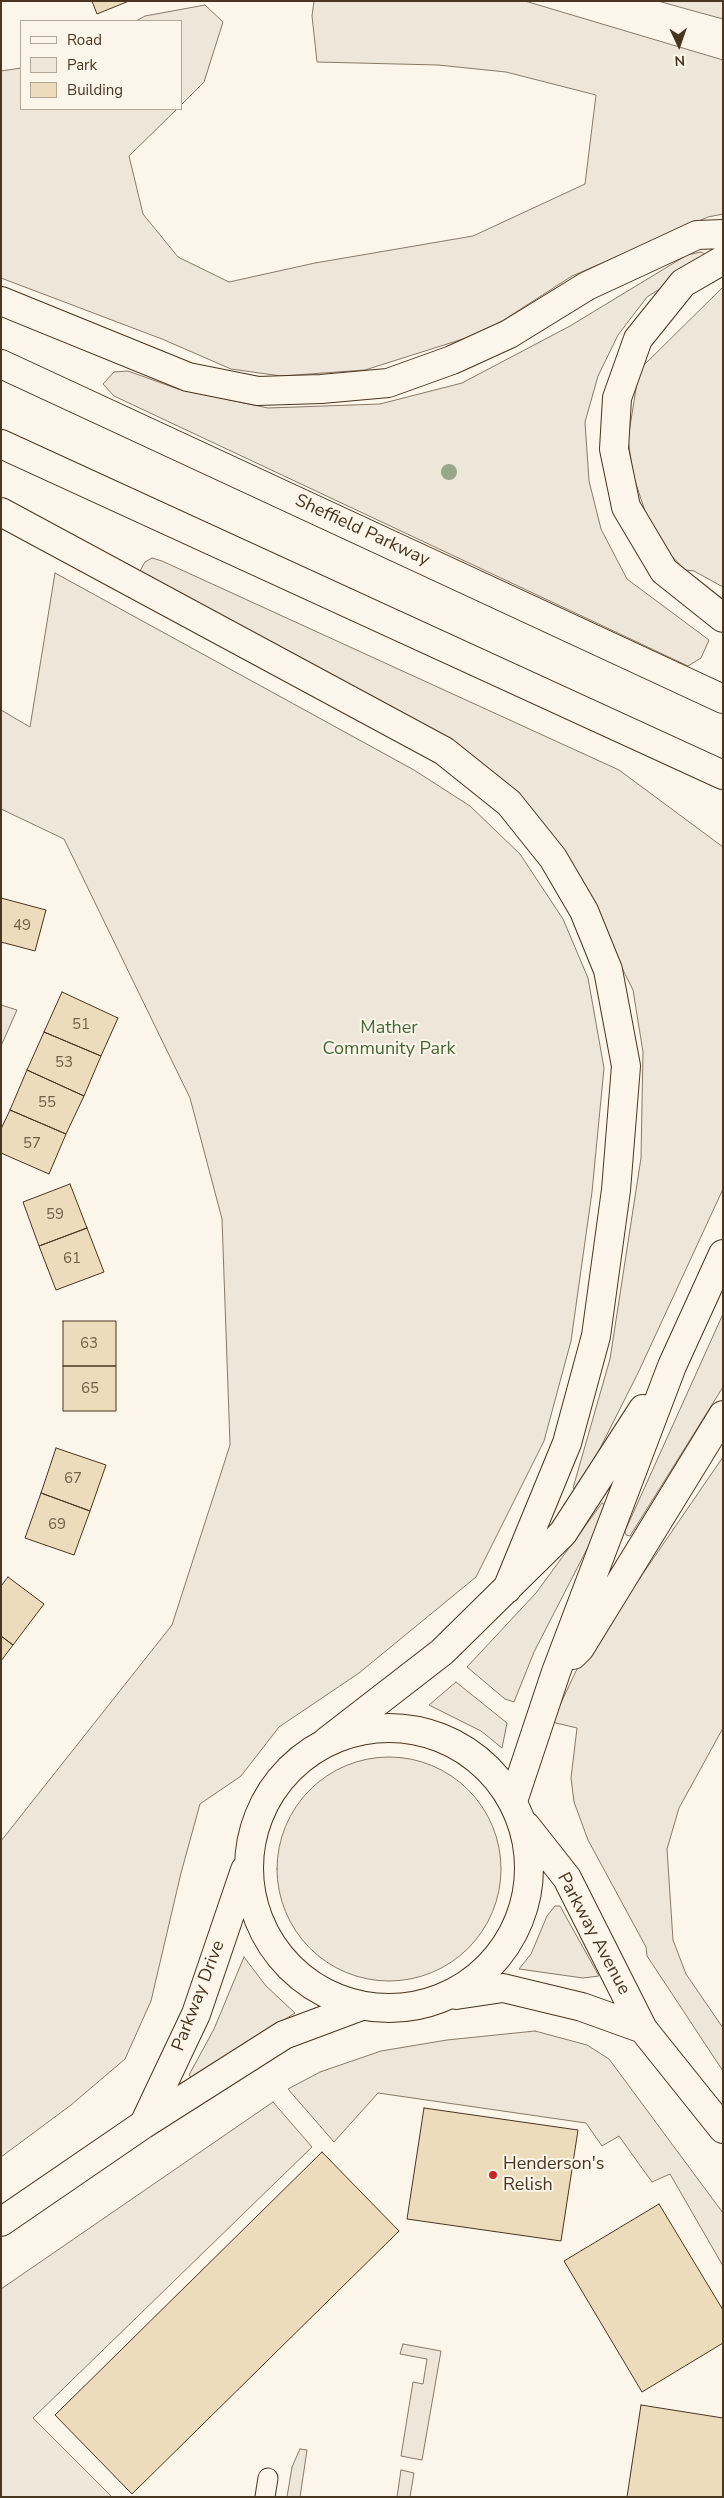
<!DOCTYPE html>
<html>
<head>
<meta charset="utf-8">
<style>
  body { margin:0 }
  #map { position:relative; width:724px; height:2498px; overflow:hidden; background:#fbf6e9; font-family:"Nunito Sans",sans-serif }
  canvas { display:block }
  .frame { position:absolute; inset:0; border:2px solid #4a3520; pointer-events:none }
  .legend { position:absolute; left:20px; top:20px; width:162px; height:90px; box-sizing:border-box; background:#fbf6e9; border:1px solid #b4a999; margin:0; padding:6px 9px; list-style:none; font-size:15px; color:#4a3520 }
  .legend li { display:flex; align-items:center; gap:10px; height:25px }
  .legend b { width:25px; border:1px solid #b4a999 }
  .north { position:absolute; left:654px; top:20px; width:50px; height:50px; -webkit-text-stroke:4px #fbf6e9; paint-order:stroke; rotate:177deg; font-size:14px; font-weight:700; line-height:20px; text-align:center; color:#4a3520 }
  .north::after { content:''; display:block; margin:auto; width:18px; height:22px; background:#4a3520; clip-path:polygon(50% 0,100% 100%,50% 72%,0 100%) }
</style>
</head>
<body>
<div id="map">
<canvas width="724" height="2498"></canvas>
<div class="frame"></div>
<ul class="legend">
<li><b style="height:6px;background:#fbf6e9"></b>Road</li>
<li><b style="height:14px;background:#ede6d9"></b>Park</li>
<li><b style="height:14px;background:#ecdcbc"></b>Building</li>
</ul>
<div class="north">N</div>
</div>
<script>
const c = document.querySelector('canvas').getContext('2d');
c.lineJoin = 'round';
function paint(path, color) { c.fillStyle = color; c.fill(path, 'evenodd'); }
const toPath = rows => new Path2D(rows.map(r => 'M' + r).join(''));
function stroke(path, color, width, dash) { c.strokeStyle = color; c.lineWidth = width; c.lineCap = dash ? 'butt' : 'round'; c.setLineDash(dash || []); c.stroke(path); }
function write(font, color, halo, rows, align = 'center') {
  c.font = font + ' "Nunito Sans",sans-serif'; c.lineWidth = 4; c.setLineDash([]); c.textBaseline = 'middle'; c.strokeStyle = halo; c.fillStyle = color; for (const [text, x, y, turn = 0] of rows) {
    c.save(); c.translate(x, y); c.rotate((+turn || 0) * Math.PI / 180); c.textAlign = isNaN(turn) ? turn : align; if (halo) c.strokeText(text, 0, 0); c.fillText(text, 0, 0); c.restore();
  }
}
const green = toPath([
  [314,1,525,1,723,60,723,214,708,217,572,276,485,332,365,370,281,376,231,369,162,339,1,278,1,71,21,68,21,109,177,109,129,156,143,214,178,257,229,282,315,263,473,236,585,184,596,95,506,72,438,65,317,62,312,16,314,1],
  [658,1,723,1,723,19,690,10,658,1],
  [205,5,223,22,204,82,181,105,181,21,136,21,145,16,205,5],
  [701,252,710,257,647,297,618,335,598,376,585,422,589,481,601,529,627,579,709,640,701,658,688,666,114,396,103,384,114,372,128,371,178,389,268,408,380,404,462,383,570,326,687,255,701,252],
  [723,287,723,587,694,571,685,570,666,550,648,520,633,475,628,439,639,370,723,287],
  [152,558,162,561,619,770,723,847,723,1189,638,1373,580,1488,577,1491,573,1488,610,1359,641,1158,643,1052,633,990,608,940,531,815,140,577,140,571,145,562,152,558],
  [55,573,414,770,470,806,520,854,563,919,588,978,604,1068,592,1192,571,1341,544,1441,476,1577,359,1673,279,1727,241,1776,200,1804,181,1873,151,2001,125,2059,71,2105,1,2157,1,1841,172,1625,230,1445,222,1219,190,1098,64,839,1,809,1,710,30,727,55,573],
  [1,1005,17,1010,1,1046,1,1005],
  [723,1314,723,1387,630,1536,626,1535,625,1531,723,1314],
  [723,1457,723,1728,679,1808,667,1849,673,1940,686,1974,723,2028,723,2071,647,1956,646,1947,588,1840,574,1802,571,1778,577,1728,552,1722,576,1671,723,1457],
  [602,1503,606,1506,606,1512,534,1652,514,1702,505,1699,467,1667,536,1593,602,1503],
  [456,1682,507,1723,502,1748,481,1731,429,1705,456,1682],
  '277 1869a112 112 0 1 1 224 0a112 112 0 1 1-224 0Z',
  [555,1906,560,1906,599,1976,583,1978,519,1969,531,1954,547,1916,555,1906],
  [244,1957,266,1986,295,2013,230,2054,195,2081,189,2075,214,2029,244,1957],
  [535,2031,587,2045,609,2059,723,2213,723,2266,670,2174,652,2182,619,2136,602,2146,586,2123,378,2093,334,2142,288,2089,320,2072,381,2051,447,2040,535,2031],
  [273,2102,312,2147,33,2418,112,2497,1,2497,1,2289,273,2102],
  [403,2344,441,2351,422,2460,401,2456,413,2382,423,2384,427,2359,400,2354,403,2344],
  [300,2449,307,2450,300,2497,287,2497,292,2467,300,2449],
  [401,2470,414,2473,410,2497,397,2497,401,2470]
]);
paint(green, '#ede6d9');
stroke(green, '#887966', 1);
const building = toPath([
  [92,1,129,1,97,14,92,1],
  [1,898,46,910,35,951,1,942,1,898],
  [62,992,118,1018,101,1056,44,1032,62,992],
  [44,1032,101,1056,84,1096,27,1070,44,1032],
  [27,1070,84,1096,66,1134,10,1110,27,1070],
  [10,1110,66,1134,49,1174,1,1153,1,1129,10,1110],
  [70,1184,87,1228,39,1246,23,1202,70,1184],
  [87,1228,104,1272,56,1290,39,1246,87,1228],
  [63,1321,116,1321,116,1366,63,1366,63,1321],
  [63,1366,116,1366,116,1411,63,1411,63,1366],
  [56,1448,106,1465,90,1511,41,1493,56,1448],
  [41,1493,90,1511,74,1555,25,1538,41,1493],
  [8,1577,44,1604,13,1645,1,1636,1,1586,8,1577],
  [1,1636,13,1645,1,1661,1,1636],
  [424,2108,578,2130,561,2241,407,2219,424,2108],
  [322,2152,399,2231,132,2494,55,2415,322,2152],
  [659,2204,723,2310,723,2343,642,2392,564,2261,659,2204],
  [641,2405,723,2418,723,2497,627,2497,641,2405]
]);
paint(building, '#ecdcbc');
stroke(building, '#4a3520', 1);
const service = toPath([
  [265,2497,268,2478]
]);
const minor = toPath([
  '249 1868a140 140 0 1 1 280 0a140 140 0 1 1-280 0Z',
  [526,1826,567,1878,643,2029,723,2129],
  [456,1995,503,1988,582,2007,643,2029],
  [144,2124,196,2014,245,1870],
  [1,2222,144,2124,284,2035,359,2007]
]);
const trunk = toPath([
  [723,260,683,283,638,339,617,398,614,449,626,507,664,571,723,618],
  [1,301,188,377,258,391,321,389,388,383,452,360,509,334,587,286,697,235,723,234],
  [1,364,723,699],
  [1,444,723,775],
  [1,512,444,751,509,803,553,858,584,911,608,970,626,1066,616,1190,596,1336,567,1443,507,1589],
  [573,1655,580,1648,723,1415],
  [327,1741,442,1652,563,1533,643,1409],
  [513,1801,556,1672,672,1366,723,1254]
]);
stroke(service, '#4a3520', 21);
stroke(minor, '#4a3520', 30);
stroke(trunk, '#4a3520', 30);
stroke(service, '#fbf6e9', 19);
stroke(minor, '#fbf6e9', 28);
stroke(trunk, '#fbf6e9', 28);
c.fillStyle = '#96a887';
for (const [x, y] of [
  [449,472]
]) { c.beginPath(); c.arc(x, y, 8, 0, 2 * Math.PI); c.fill(); }
for (const [x, y, r, color] of [
  [493,2175,5,"#c62828"]
]) { const dot = new Path2D(); dot.arc(x, y, r, 0, 2 * Math.PI); c.fillStyle = color; c.fill(dot); stroke(dot, '#fbf6e9', 2); }
write('15px', '#725f47', null, [
  ["49",22,926],
  ["51",81,1025],
  ["53",64,1063],
  ["55",47,1103],
  ["57",32,1144],
  ["59",55,1215],
  ["61",72,1259],
  ["63",89,1344],
  ["65",90,1389],
  ["67",73,1479],
  ["69",57,1525]
]);
write('18px', '#4a3520', '#fbf6e9', [
  ["Sheffield Parkway",362,531,25],
  ["Parkway Avenue",593,1934,62],
  ["Parkway Drive",199,1996,-69]
]);
write('18px', '#436837', '#fbf6e9', [
  ["Mather",389,1029],
  ["Community Park",389,1050]
]);
write('18px', '#4a3520', '#fbf6e9', [
  ["Henderson's",503,2165],
  ["Relish",503,2186]
], 'left');
</script>
</body>
</html>
